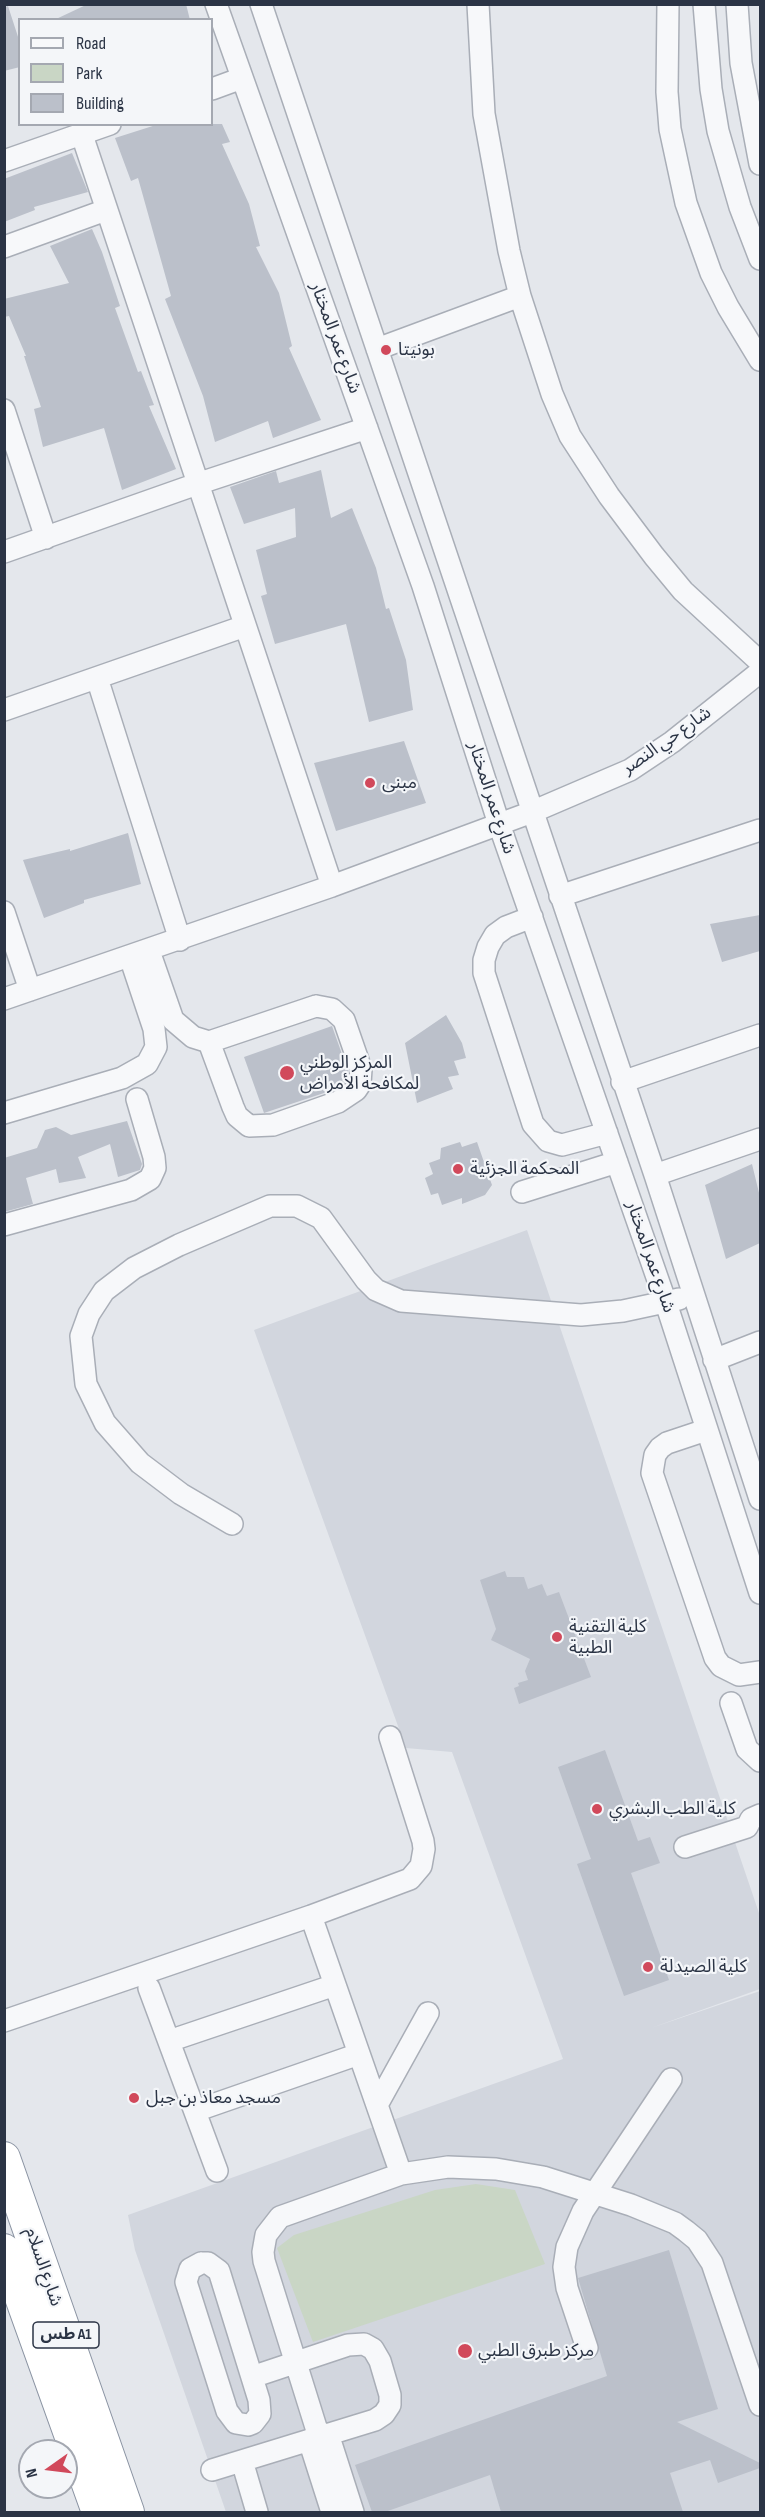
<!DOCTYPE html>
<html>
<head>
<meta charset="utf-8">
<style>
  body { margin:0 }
  #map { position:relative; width:765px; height:2517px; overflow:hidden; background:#e4e7ec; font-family:"Sofia Sans Condensed",sans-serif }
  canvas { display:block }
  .frame { position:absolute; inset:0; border:6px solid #2b3445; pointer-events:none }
  .legend { position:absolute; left:18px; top:18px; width:195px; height:108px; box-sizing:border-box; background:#f4f6f9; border:2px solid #a4a8b1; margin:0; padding:8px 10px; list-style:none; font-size:18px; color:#2b3445 }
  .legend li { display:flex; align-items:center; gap:12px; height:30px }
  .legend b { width:30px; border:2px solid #a4a8b1 }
  .north { position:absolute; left:18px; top:2439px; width:60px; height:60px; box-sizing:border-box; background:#f4f6f9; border:2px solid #a4a8b1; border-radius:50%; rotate:256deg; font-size:16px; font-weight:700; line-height:24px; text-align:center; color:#2b3445 }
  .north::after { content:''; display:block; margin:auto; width:21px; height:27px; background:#d1495b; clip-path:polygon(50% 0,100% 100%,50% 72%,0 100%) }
</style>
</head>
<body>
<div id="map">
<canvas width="765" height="2517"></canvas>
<div class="frame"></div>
<ul class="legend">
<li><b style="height:8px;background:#f7f8fa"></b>Road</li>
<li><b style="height:16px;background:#c9d6c5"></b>Park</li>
<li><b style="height:16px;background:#bbc0ca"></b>Building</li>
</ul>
<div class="north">N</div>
</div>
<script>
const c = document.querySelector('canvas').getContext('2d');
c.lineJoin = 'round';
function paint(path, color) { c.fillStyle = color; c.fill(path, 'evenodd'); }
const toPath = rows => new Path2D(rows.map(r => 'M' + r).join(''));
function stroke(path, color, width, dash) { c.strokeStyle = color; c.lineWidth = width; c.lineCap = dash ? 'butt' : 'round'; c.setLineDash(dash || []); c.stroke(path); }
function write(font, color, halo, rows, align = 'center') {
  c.font = font + ' "Sofia Sans Condensed","Noto Sans Arabic",sans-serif'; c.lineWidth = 4.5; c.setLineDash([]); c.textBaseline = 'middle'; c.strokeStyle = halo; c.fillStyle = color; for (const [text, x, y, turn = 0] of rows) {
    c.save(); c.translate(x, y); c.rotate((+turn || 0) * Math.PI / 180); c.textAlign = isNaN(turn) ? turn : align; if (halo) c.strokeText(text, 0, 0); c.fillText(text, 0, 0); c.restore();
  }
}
paint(toPath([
  [527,1230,760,1916,760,1989,651,2028,760,1991,760,2512,226,2512,135,2250,128,2215,563,2059,452,1752,406,1748,254,1330]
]), '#d2d6de');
paint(toPath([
  [476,2184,515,2190,545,2264,313,2342,277,2248,294,2235,435,2190]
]), '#c9d6c5');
paint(toPath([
  [88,4,186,4,190,20,54,20],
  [8,6,20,43,20,67,4,71,4,7],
  [159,124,222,124,230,142,222,144,249,204,260,246,256,247,279,293,292,346,289,348,321,420,273,438,268,421,215,442,203,396,165,299,171,296,138,178,131,181,115,138],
  [72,153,88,192,34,207,35,210,4,222,4,179],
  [92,229,102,252,120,306,115,308,138,372,141,371,154,405,149,406,176,469,122,490,104,428,43,447,34,409,41,407,24,356,26,356,9,316,4,317,4,299,69,283,50,246],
  [321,470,331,518,352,508,376,568,386,609,389,608,406,660,413,710,369,722,346,624,275,644,261,596,267,594,256,550,296,537,295,508,244,524,230,487,276,471,279,483],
  [404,741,426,803,336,831,314,763],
  [128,833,141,884,84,900,84,903,44,918,23,860,70,849,70,851],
  [760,915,760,951,722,962,710,924],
  [446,1015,462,1043,466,1058,454,1061,459,1075,448,1077,453,1089,417,1103,405,1043],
  [332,1026,348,1071,347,1081,333,1090,264,1113,244,1057],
  [127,1121,142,1164,140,1170,118,1177,110,1144,78,1157,86,1178,59,1183,56,1169,26,1178,33,1204,4,1212,4,1158,37,1148,45,1130,56,1127,71,1135],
  [460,1142,462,1147,477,1142,492,1185,485,1195,462,1204,462,1198,442,1205,438,1193,431,1195,425,1178,433,1174,429,1163,440,1159,441,1148],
  [752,1164,760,1197,760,1243,726,1259,705,1185],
  [505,1571,507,1577,524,1577,528,1589,542,1584,547,1596,559,1592,591,1677,519,1704,514,1688,519,1686,518,1683,528,1680,525,1671,530,1659,491,1640,496,1629,480,1580],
  [605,1750,638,1841,650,1837,660,1863,631,1873,669,1980,624,1996,577,1864,591,1859,558,1767],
  [669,2250,718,2409,677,2422,760,2463,760,2468,718,2483,710,2460,670,2473,683,2512,501,2512,490,2475,385,2512,372,2512,355,2465,607,2376,578,2278]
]), '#bbc0ca');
const minor = toPath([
  [216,4,423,586,499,824,666,1303,760,1593],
  [261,4,655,1175,760,1499],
  [478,4,484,114,509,251,520,296,552,394,570,436,609,496,654,556,683,591,760,662],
  [668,4,667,92,670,129,686,203,711,273,728,307,760,360],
  [704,4,711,89,718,131,740,207,760,259],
  [737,4,741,63,760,164],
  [212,89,242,78],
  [82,135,332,886],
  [4,161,110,124],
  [4,247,106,210],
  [377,349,520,296],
  [4,410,46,538],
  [4,552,197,484,367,428],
  [97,678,180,940],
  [4,710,245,626],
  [560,896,760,830],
  [4,912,30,990],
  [532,917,506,927,495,935,488,947,484,960,484,973,533,1124,548,1141,562,1145,607,1133],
  [149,951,173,1020,193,1037,209,1042],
  [4,999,332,886,532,812,630,770,672,742,760,672],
  [316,1006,332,1009,344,1020,361,1069,360,1084,356,1090,338,1102,273,1125,249,1126,237,1116,233,1107,209,1042,316,1006],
  [622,1082,760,1035],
  [4,1113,122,1078,147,1064,156,1047,154,1029,130,957],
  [655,1175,760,1139],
  [522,1192,617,1162],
  [4,1225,131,1190,150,1179,155,1168,154,1157,137,1099],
  [714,1360,760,1342],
  [706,1430,667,1443,660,1448,655,1455,652,1473,715,1658,721,1666,739,1675,760,1672],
  [232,1524,181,1494,140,1463,105,1423,86,1384,81,1336,89,1314,104,1291,134,1268,179,1245,270,1206,297,1206,321,1218,366,1280,376,1290,401,1301,581,1315,623,1311,679,1299],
  [731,1703,747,1749,760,1761],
  [685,1847,747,1827,751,1819,760,1815],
  [311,1916,401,2174],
  [149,1988,217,2171],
  [4,2021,311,1916,410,1879,421,1866,424,1849,423,1841,390,1737],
  [169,2041,335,1985],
  [377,2105,428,2013],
  [195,2111,359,2054],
  [201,2263,208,2263,219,2271,259,2400,260,2414,253,2423,248,2425,236,2423,227,2411,186,2282,190,2269,201,2263],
  [587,2348,567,2288,564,2267,567,2247,583,2211,671,2079],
  [328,2434,353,2512],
  [319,2437,264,2261,263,2252,266,2235,280,2217,401,2174,448,2167,496,2169,543,2177,631,2205,675,2223,686,2231,697,2240,712,2263,760,2405],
  [309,2440,332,2512],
  [242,2461,257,2512],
  [212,2470,375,2420,384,2414,390,2405,390,2395,380,2361,373,2349,364,2344,348,2345,252,2377]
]);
const highway = toPath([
  [4,2158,128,2512],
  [4,2250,98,2512]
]);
stroke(minor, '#a9aeb7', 24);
stroke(highway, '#8b94a3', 34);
stroke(minor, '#f7f8fa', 21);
stroke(highway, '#fff', 32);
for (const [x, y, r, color] of [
  [386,350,6,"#d1495b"],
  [370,783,6,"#d1495b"],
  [287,1073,8,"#d1495b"],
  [458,1169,6,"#d1495b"],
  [557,1637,6,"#d1495b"],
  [597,1809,6,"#d1495b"],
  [648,1967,6,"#d1495b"],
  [134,2098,6,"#d1495b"],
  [465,2351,8,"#d1495b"]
]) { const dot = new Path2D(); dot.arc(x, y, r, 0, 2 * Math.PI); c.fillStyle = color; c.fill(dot); stroke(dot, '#f4f6f9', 2); }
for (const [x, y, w] of [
  [66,2335,66]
]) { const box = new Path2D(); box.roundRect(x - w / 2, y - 13, w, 26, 4.5); c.fillStyle = '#f4f6f9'; c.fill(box); stroke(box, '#2b3445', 1.5); }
write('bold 16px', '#2b3445', null, [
  ["طس A1",66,2335]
]);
write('18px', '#2b3445', '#f4f6f9', [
  ["شارع عمر المختار",335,338,70],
  ["شارع حي النصر",667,741,-35],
  ["شارع عمر المختار",491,798,72],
  ["شارع عمر المختار",650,1257,71],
  ["شارع السلام",43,2267,71]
]);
write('18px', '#2b3445', '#f4f6f9', [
  ["بونيتا",398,350],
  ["مبنى",382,783],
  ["المركز الوطني",300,1063],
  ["لمكافحة الأمراض",300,1084],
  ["المحكمة الجزئية",470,1169],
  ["كلية التقنية",569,1627],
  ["الطبية",569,1648],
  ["كلية الطب البشري",609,1809],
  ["كلية الصيدلة",660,1967],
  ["مسجد معاذ بن جبل",146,2098],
  ["مركز طبرق الطبي",478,2351]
], 'left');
</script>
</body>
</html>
